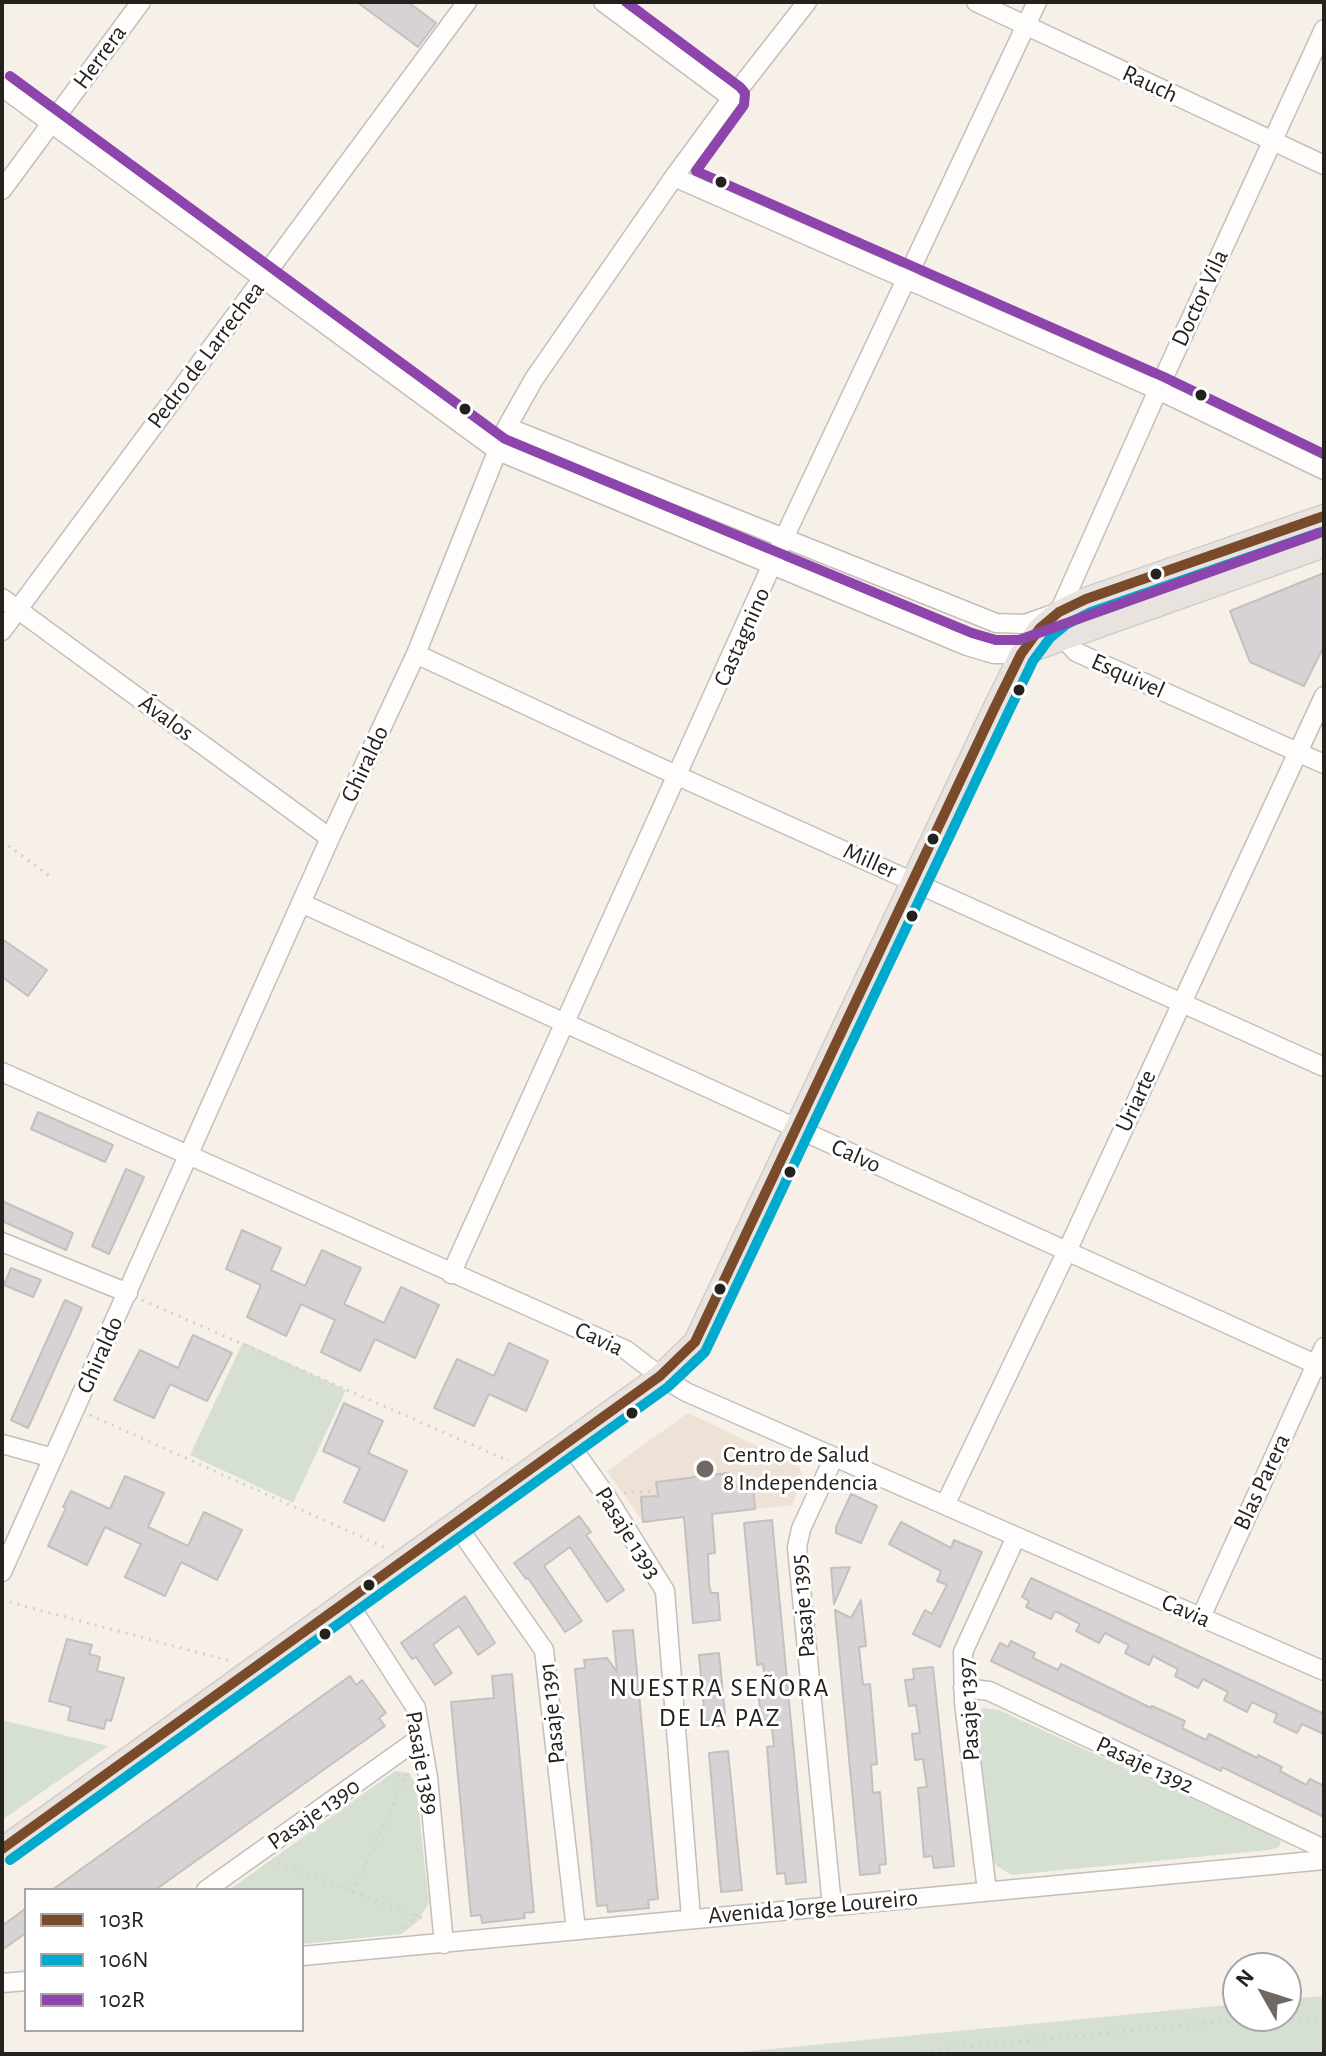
<!DOCTYPE html>
<html>
<head>
<meta charset="utf-8">
<style>
  body { margin:0 }
  #map { position:relative; width:1326px; height:2056px; overflow:hidden; background:#f6f0e9; font-family:"Alegreya Sans",sans-serif }
  canvas { display:block }
  .frame { position:absolute; inset:0; border:4px solid #25211d; pointer-events:none }
  .legend { position:absolute; left:24px; top:1888px; width:280px; height:144px; box-sizing:border-box; background:#fff; border:2px solid #a8a6a5; margin:0; padding:10px 14px; list-style:none; font-size:24px; color:#25211d }
  .legend li { display:flex; align-items:center; gap:16px; height:40px }
  .legend b { width:40px; border:2px solid #a8a6a5 }
  .north { position:absolute; left:1222px; top:1952px; width:80px; height:80px; box-sizing:border-box; background:#fff; border:2px solid #a8a6a5; border-radius:50%; rotate:309deg; font-size:22px; font-weight:700; line-height:32px; text-align:center; color:#25211d }
  .north::after { content:''; display:block; margin:auto; width:28px; height:36px; background:#6e6964; clip-path:polygon(50% 0,100% 100%,50% 72%,0 100%) }
</style>
</head>
<body>
<div id="map">
<canvas width="1326" height="2056"></canvas>
<div class="frame"></div>
<ul class="legend">
<li><b style="height:10px;background:#7a4b2a"></b>103R</li>
<li><b style="height:10px;background:#00a9ce"></b>106N</li>
<li><b style="height:10px;background:#8e44ad"></b>102R</li>
</ul>
<div class="north">N</div>
</div>
<script>
const c = document.querySelector('canvas').getContext('2d');
c.lineJoin = 'round';
function paint(path, color) { c.fillStyle = color; c.fill(path, 'evenodd'); }
const toPath = rows => new Path2D(rows.map(r => 'M' + r).join(''));
function stroke(path, color, width, dash) { c.strokeStyle = color; c.lineWidth = width; c.lineCap = dash ? 'butt' : 'round'; c.setLineDash(dash || []); c.stroke(path); }
function write(font, color, halo, rows, align = 'center') {
  c.font = font + ' "Alegreya Sans",sans-serif'; c.lineWidth = 6; c.setLineDash([]); c.textBaseline = 'middle'; c.strokeStyle = halo; c.fillStyle = color; for (const [text, x, y, turn = 0] of rows) {
    c.save(); c.translate(x, y); c.rotate((+turn || 0) * Math.PI / 180); c.textAlign = isNaN(turn) ? turn : align; if (halo) c.strokeText(text, 0, 0); c.fillText(text, 0, 0); c.restore();
  }
}
paint(toPath([
  [688,1413,799,1466,803,1477,792,1505,643,1522,607,1471]
]), '#ede2d5');
paint(toPath([
  [243,1342,346,1390,293,1503,190,1455],
  [983,1708,999,1710,1273,1836,1281,1841,1279,1847,1269,1850,1012,1875,998,1867,987,1855,974,1721],
  [2,1720,108,1746,2,1820],
  [395,1771,409,1773,416,1785,429,1903,418,1921,402,1934,302,1944,302,1890,229,1890],
  [1324,1996,1324,2054,719,2054,1238,2004,1238,2016,1286,2016,1286,1999]
]), '#d6e0d2');
const building = toPath([
  [357,2,408,2,436,23,418,47,357,2],
  [1324,573,1324,646,1304,686,1250,662,1230,611,1324,573],
  [2,939,47,970,28,996,2,977,2,939],
  [38,1112,113,1145,105,1162,31,1129,38,1112],
  [126,1169,144,1177,109,1254,92,1246,126,1169],
  [2,1201,73,1233,66,1250,2,1221,2,1201],
  [242,1230,281,1248,271,1270,305,1286,322,1250,361,1268,344,1304,384,1323,401,1287,439,1305,415,1358,375,1339,360,1371,321,1352,335,1320,301,1304,286,1336,247,1317,261,1285,226,1269,242,1230],
  [11,1268,41,1280,33,1297,4,1285,11,1268],
  [65,1300,82,1308,28,1428,11,1420,65,1300],
  [193,1335,232,1353,207,1401,170,1384,154,1418,114,1400,140,1350,178,1368,193,1335],
  [509,1343,548,1361,526,1411,489,1394,474,1426,434,1408,457,1359,494,1376,509,1343],
  [344,1403,383,1421,368,1453,407,1471,384,1521,344,1502,360,1468,323,1451,344,1403],
  [728,1473,729,1487,753,1485,755,1509,712,1514,715,1553,708,1554,709,1585,711,1593,718,1593,720,1620,693,1623,684,1517,643,1522,641,1497,658,1496,656,1482,728,1473],
  [125,1476,164,1493,148,1527,188,1546,204,1512,242,1530,217,1580,181,1562,165,1596,125,1577,141,1544,105,1527,87,1565,48,1546,66,1508,63,1507,71,1491,110,1509,125,1476],
  [851,1494,877,1506,861,1543,836,1533,836,1527,851,1494],
  [579,1516,591,1532,586,1535,624,1590,607,1602,570,1547,544,1566,582,1621,565,1632,528,1578,526,1579,514,1563,579,1516],
  [772,1520,806,1882,786,1884,785,1873,777,1874,767,1747,774,1746,771,1719,762,1720,758,1694,767,1693,763,1664,757,1665,744,1523,772,1520],
  [901,1522,951,1548,954,1540,982,1552,940,1647,913,1634,925,1610,932,1614,947,1585,937,1581,941,1571,889,1544,901,1522],
  [850,1567,834,1604,831,1568,850,1567],
  [1031,1578,1324,1714,1324,1734,1302,1724,1297,1733,1274,1722,1277,1714,1252,1702,1247,1712,1224,1700,1228,1692,1203,1679,1198,1688,1175,1676,1178,1669,1153,1656,1149,1665,1125,1653,1129,1645,1105,1633,1099,1643,1076,1631,1080,1624,1055,1611,1051,1619,1026,1607,1029,1601,1022,1597,1031,1578],
  [465,1596,495,1643,478,1655,459,1626,447,1634,433,1645,452,1673,435,1685,416,1657,412,1659,401,1643,465,1596],
  [861,1600,866,1646,859,1647,862,1676,863,1685,870,1684,877,1764,871,1765,873,1793,880,1792,886,1864,879,1865,880,1873,860,1875,835,1610,851,1618,861,1600],
  [633,1630,658,1899,648,1900,649,1908,608,1912,607,1905,597,1906,575,1669,585,1668,584,1660,607,1658,617,1672,613,1631,633,1630],
  [67,1639,92,1645,89,1654,100,1657,97,1671,124,1678,111,1721,106,1720,104,1729,68,1720,71,1707,49,1701,67,1639],
  [1011,1641,1035,1653,1033,1658,1058,1670,1061,1664,1151,1708,1152,1706,1185,1721,1182,1728,1206,1740,1209,1734,1257,1758,1258,1755,1282,1767,1280,1771,1306,1785,1310,1779,1324,1786,1324,1817,1222,1767,1221,1771,991,1661,1000,1643,1008,1647,1011,1641],
  [719,1653,726,1725,706,1728,699,1655,719,1653],
  [933,1667,954,1866,934,1868,932,1856,924,1857,918,1788,927,1787,923,1759,915,1760,912,1734,920,1733,916,1705,909,1706,905,1680,914,1679,913,1669,933,1667],
  [512,1674,534,1912,524,1913,525,1918,482,1923,481,1915,471,1916,451,1702,494,1698,492,1676,512,1674],
  [350,1676,356,1685,362,1680,386,1713,379,1718,385,1726,155,1890,52,1890,350,1676],
  [728,1751,742,1890,721,1892,709,1753,728,1751],
  [26,1908,26,1933,2,1950,2,1926,26,1908]
]);
paint(building, '#d7d3d5');
stroke(building, '#c3c0bf', 2);
const minor = toPath([
  [603,2,732,98],
  [976,2,1324,165],
  [2,87,498,451,967,646,994,654,1021,654],
  [674,177,1158,390,1324,470],
  [2,190,141,2],
  [507,427,996,623,1025,624,1053,614],
  [2,598,330,838],
  [1059,612,1158,390,1324,29],
  [1059,612,1064,639,1076,652,1324,764],
  [2,631,467,2],
  [416,654,678,776,1324,1067],
  [301,903,1324,1368],
  [2,1072,626,1350,660,1376,686,1392,1324,1671],
  [2,1242,128,1293],
  [451,1274,784,538,1037,2],
  [568,1442,605,1494,665,1591,691,1918],
  [2,1444,53,1458],
  [945,1505,1067,1251,1324,696],
  [455,1523,544,1650,576,1930],
  [2,1572,330,838,416,654,507,427,534,379,674,177,732,98,807,2],
  [347,1601,416,1708,428,1777,444,1944],
  [1201,1617,1324,1347],
  [963,1688,989,1691,1324,1849],
  [206,1890,421,1737],
  [987,1891,964,1703,963,1652,1016,1537],
  [832,1906,797,1547,801,1529,834,1457],
  [302,1956,1324,1860],
  [2,1983,26,1981]
]);
const major = toPath([
  [1021,654,1324,546],
  [2,1849,660,1376,695,1342,994,709,1021,654,1040,628,1059,612,1086,599,1324,516]
]);
stroke(minor, '#c3beba', 21);
stroke(major, '#d0cdca', 25);
stroke(toPath([
  [2,841,52,878],
  [142,1300,509,1461],
  [90,1415,386,1548],
  [624,1493,657,1491],
  [2,1600,230,1661],
  [398,1775,412,1784],
  [278,1863,424,1919],
  [353,1892,408,1772],
  [405,1928,421,1910],
  [900,2054,1254,2018,1324,2019]
]), '#d3d1cf', 3, [2, 6]);
stroke(minor, '#fefdfc', 18);
stroke(major, '#e8e3df', 22);
stroke(toPath([
  [2,1849,660,1376,695,1342,994,709,1021,654,1040,628,1059,612,1086,599,1324,516]
]), '#7a4b2a', 10);
stroke(toPath([
  [10,1860,668,1387,705,1352,1007,715,1033,661,1050,638,1067,624,1091,612,1324,531]
]), '#00a9ce', 10);
stroke(toPath([
  [626,2,740,87,745,93,744,105,696,171,1164,377,1324,454],
  [10,76,505,439,972,633,996,640,1019,640,1319,533]
]), '#8e44ad', 10);
for (const [x, y, r, color] of [
  [721,182,7,"#25211d"],
  [1201,395,7,"#25211d"],
  [465,409,7,"#25211d"],
  [1156,574,7,"#25211d"],
  [1019,690,7,"#25211d"],
  [933,839,7,"#25211d"],
  [912,916,7,"#25211d"],
  [790,1172,7,"#25211d"],
  [720,1289,7,"#25211d"],
  [632,1413,7,"#25211d"],
  [705,1469,10,"#6e6964"],
  [369,1585,7,"#25211d"],
  [325,1634,7,"#25211d"]
]) { const dot = new Path2D(); dot.arc(x, y, r, 0, 2 * Math.PI); c.fillStyle = color; c.fill(dot); stroke(dot, '#fff', 3); }
write('24px', '#25211d', '#fff', [
  ["Herrera",100,57,-54],
  ["Rauch",1150,84,25],
  ["Doctor Vila",1200,298,-65],
  ["Pedro de Larrechea",206,355,-53],
  ["Castagnino",742,637,-66],
  ["Esquivel",1128,676,24],
  ["Ávalos",166,718,36],
  ["Ghiraldo",365,764,-65],
  ["Miller",870,861,24],
  ["Uriarte",1136,1101,-65],
  ["Calvo",856,1156,24],
  ["Cavia",599,1339,25],
  ["Ghiraldo",100,1355,-66],
  ["Blas Parera",1262,1482,-65],
  ["Pasaje 1393",628,1533,58],
  ["Pasaje 1395",803,1606,-95],
  ["Cavia",1186,1611,24],
  ["Pasaje 1397",969,1709,-93],
  ["Pasaje 1391",552,1713,-96],
  ["Pasaje 1389",422,1763,80],
  ["Pasaje 1392",1145,1765,25],
  ["Pasaje 1390",314,1814,-35],
  ["Avenida Jorge Loureiro",813,1907,-5]
]);
write('24px', '#25211d', '#fff', [
  ["Centro de Salud",723,1455],
  ["8 Independencia",723,1483]
], 'left');
c.letterSpacing = '2px';
write('26px', '#25211d', '#fff', [
  ["NUESTRA SEÑORA",720,1688],
  ["DE LA PAZ",720,1718]
]);
c.letterSpacing = '0px';
</script>
</body>
</html>
